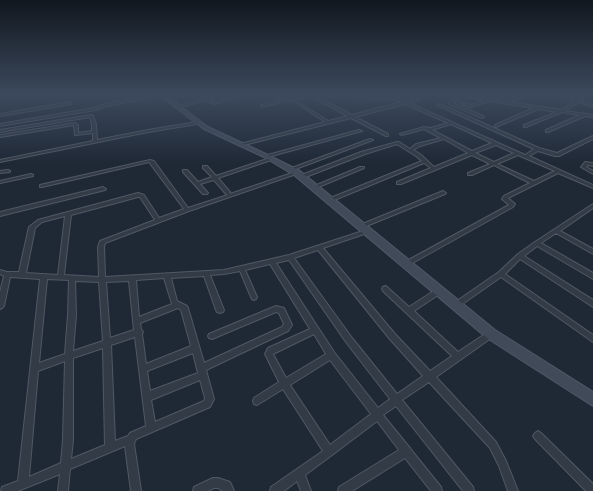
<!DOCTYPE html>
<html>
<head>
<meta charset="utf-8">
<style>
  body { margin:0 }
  canvas { display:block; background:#1f2936 }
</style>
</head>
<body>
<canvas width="593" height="491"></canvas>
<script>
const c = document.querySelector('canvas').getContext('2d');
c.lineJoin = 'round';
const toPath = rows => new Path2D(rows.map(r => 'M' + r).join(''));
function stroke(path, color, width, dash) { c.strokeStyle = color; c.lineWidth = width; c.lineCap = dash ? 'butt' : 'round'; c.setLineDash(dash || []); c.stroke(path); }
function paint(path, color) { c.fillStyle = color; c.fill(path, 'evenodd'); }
const street = toPath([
  [135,94,148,94,165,96,167,97,165,98,151,97,103,107,96,110,0,126,0,124,95,108,102,105,145,96,135,94],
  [219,94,225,94,209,99,214,102,243,94,249,94,214,104,206,100,178,108,176,107,219,94],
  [269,94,273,94,282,100,312,94,352,115,402,102,397,100,357,98,340,94,398,98,406,101,419,98,420,98,420,100,409,103,525,155,534,149,437,105,440,104,539,148,557,153,593,136,593,139,559,156,555,156,538,151,529,156,593,185,593,188,558,173,508,198,515,204,513,207,407,266,405,266,404,264,405,262,509,205,502,199,504,196,530,183,494,165,472,175,468,175,468,173,490,164,472,155,401,184,397,184,397,182,431,168,424,163,332,201,328,201,327,200,328,199,422,161,416,156,397,144,365,154,303,178,299,178,299,176,361,152,397,142,399,142,410,149,416,144,441,138,424,129,402,135,400,134,424,127,430,128,448,123,405,104,355,117,388,134,388,136,386,136,351,118,240,146,240,144,325,122,292,100,261,107,261,105,279,101,269,94],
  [311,96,348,116,328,121,295,100,311,96],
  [451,124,492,143,472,151,432,130,451,124],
  [444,139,468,153,434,167,420,154,413,150,420,146,444,139],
  [496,145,514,153,494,162,475,153,496,145],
  [518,155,555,171,534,181,497,164,518,155],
  [449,94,458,94,489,99,505,94,505,96,493,100,504,101,526,94,531,94,509,102,561,110,575,101,555,94,560,94,578,100,583,98,583,100,581,101,593,105,593,107,579,102,565,111,593,115,593,117,585,116,548,132,546,132,546,130,580,115,562,112,526,127,524,127,524,125,557,112,538,109,496,127,495,127,495,125,534,108,489,101,471,107,460,103,462,102,471,105,485,100,461,97,453,103,483,116,484,117,482,118,449,104,449,102,458,96,449,94],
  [70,102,71,102,71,104,0,116,0,114,70,102],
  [91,115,93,116,96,124,97,140,148,130,197,122,199,123,197,124,148,132,0,162,0,160,93,141,93,133,75,135,74,125,0,137,0,135,75,123,78,125,78,133,92,131,92,124,90,117,0,132,0,130,91,115],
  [359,130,362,131,268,157,266,157,264,156,359,130],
  [370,139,373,140,293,170,289,170,289,169,370,139],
  [270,158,272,158,274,159,218,178,230,192,230,194,295,172,297,172,299,173,189,211,105,243,104,247,105,277,224,270,289,255,366,230,370,230,371,231,370,232,323,248,395,334,430,371,452,356,383,291,382,289,383,287,385,286,387,287,409,307,437,289,439,288,441,289,442,291,441,293,414,311,458,352,488,332,491,331,494,332,495,334,494,336,436,377,496,442,506,461,518,491,508,491,499,466,490,448,429,382,402,400,473,487,474,491,463,491,396,406,383,415,409,447,410,448,412,451,441,487,442,491,431,491,405,458,352,491,338,491,339,487,399,450,377,421,332,455,305,475,311,491,301,491,297,481,284,491,270,491,271,487,323,451,283,389,257,405,254,404,253,401,254,398,279,382,265,354,268,348,310,329,270,264,245,270,257,297,256,299,254,300,252,299,251,297,240,271,224,274,210,275,224,310,223,312,220,313,217,312,216,310,204,276,171,278,177,301,187,306,188,308,204,363,282,327,284,324,279,313,276,312,212,339,209,338,208,336,209,334,276,306,284,308,292,325,288,331,206,370,214,399,210,407,136,439,134,444,141,491,131,491,125,446,70,469,68,491,58,491,60,474,18,491,1,491,2,487,18,481,40,279,10,277,4,306,2,308,0,309,0,292,4,276,0,274,0,270,7,272,19,272,29,227,38,220,138,193,144,195,159,218,184,209,149,162,42,187,40,187,40,185,150,160,154,161,188,208,228,195,226,194,214,180,200,184,208,193,207,194,203,194,183,172,183,170,187,170,198,182,212,177,203,168,203,166,207,166,216,176,270,158],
  [138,197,140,197,155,220,100,241,98,247,99,277,64,275,71,215,138,197],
  [65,216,58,275,26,273,35,228,42,222,65,216],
  [318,250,389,338,423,376,397,394,352,338,294,258,318,250],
  [289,260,346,342,390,399,378,408,334,352,276,263,289,260],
  [164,278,172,304,139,317,136,280,164,278],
  [47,279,69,280,68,315,65,354,39,363,47,279],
  [75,281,99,282,103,341,73,351,76,315,75,281],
  [129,281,134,330,110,338,106,282,129,281],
  [178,308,181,310,191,346,146,364,142,334,143,332,141,329,140,323,178,308],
  [314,334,326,354,286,378,273,354,314,334],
  [135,337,146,426,130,433,128,436,115,441,111,345,135,337],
  [103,348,105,445,71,459,73,440,73,358,103,348],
  [193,353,198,373,150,391,147,371,193,353],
  [330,360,371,414,330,445,290,385,330,360],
  [65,361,63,440,61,463,29,477,38,371,65,361],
  [200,380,205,398,204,401,155,422,151,400,200,380],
  [585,162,593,163,593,166,588,165,586,167,593,171,593,174,581,167,585,162],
  [360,167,364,167,364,168,316,188,312,188,312,187,360,167],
  [8,170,10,171,10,172,0,173,0,171,8,170],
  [31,174,33,175,33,176,0,183,0,181,31,174],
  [103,187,106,189,105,190,0,216,0,212,103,187],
  [443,191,446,193,445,194,364,227,362,228,359,226,360,225,443,191],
  [593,204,593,208,560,231,593,249,593,254,556,233,541,243,593,273,593,279,537,246,524,256,593,300,593,307,520,259,505,274,593,335,593,342,501,277,458,307,456,308,454,307,452,305,454,303,499,272,518,254,535,242,593,204],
  [538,431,541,433,593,484,593,491,586,491,535,439,533,436,535,433,538,431],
  [213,478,218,478,230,482,234,491,223,491,218,488,214,488,208,491,193,491,194,487,213,478]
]);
const secondary = toPath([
  [158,94,164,94,208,127,268,155,300,171,495,330,593,392,593,406,487,338,294,175,264,157,204,129,158,94]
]);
stroke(street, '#505864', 2);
stroke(secondary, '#505864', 2);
paint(street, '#323b46');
paint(secondary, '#404a59');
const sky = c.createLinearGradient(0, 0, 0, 163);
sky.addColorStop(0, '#11171e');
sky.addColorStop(0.58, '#3c495d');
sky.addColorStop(1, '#3c495d00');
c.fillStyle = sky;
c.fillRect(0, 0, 593, 163);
</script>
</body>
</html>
